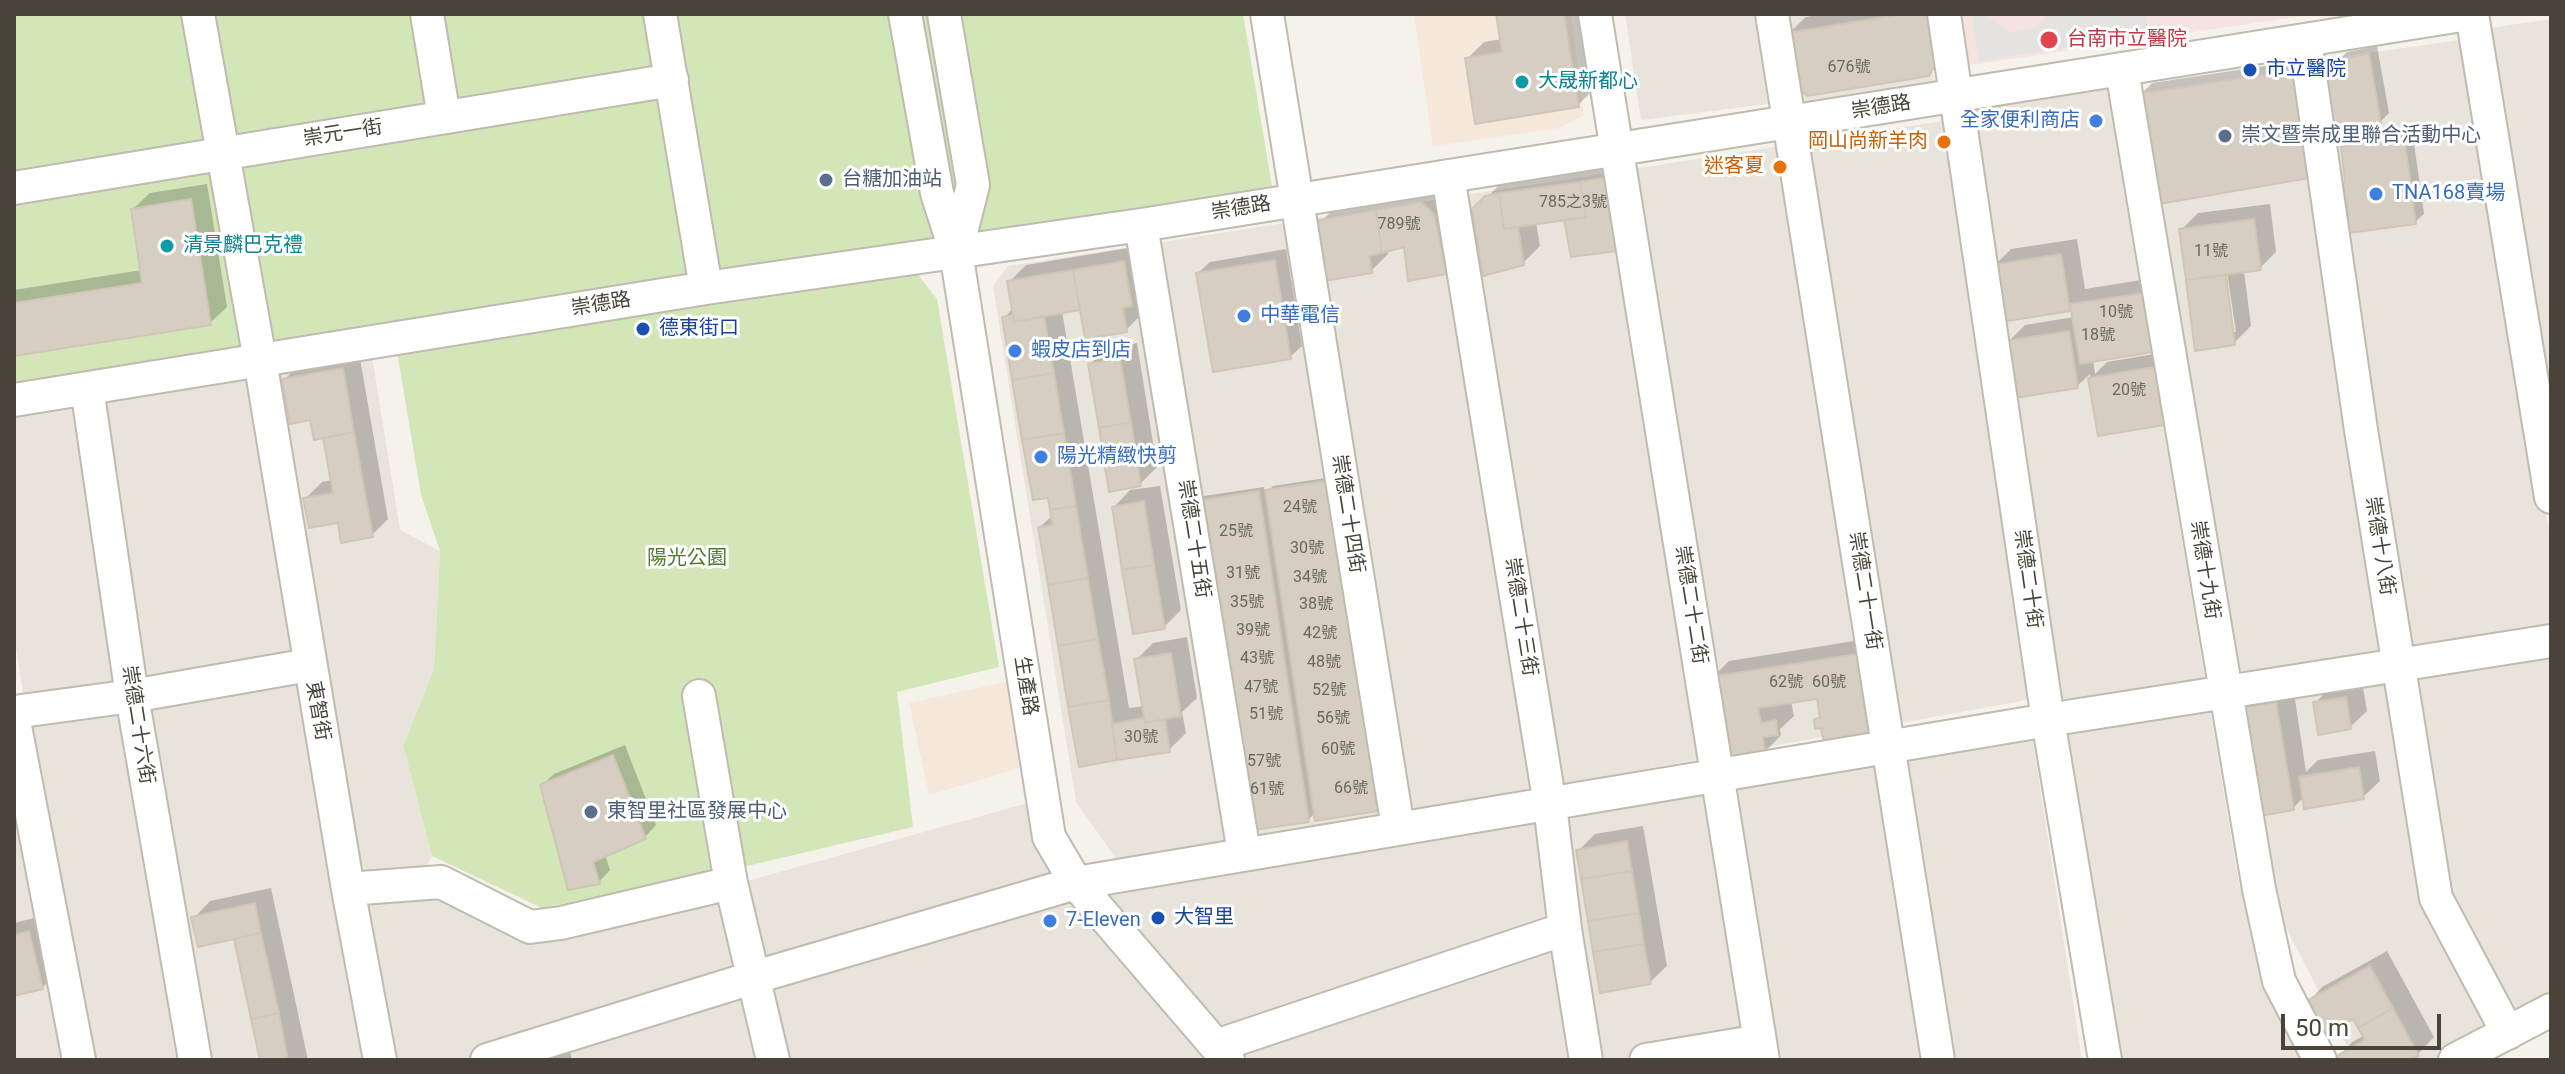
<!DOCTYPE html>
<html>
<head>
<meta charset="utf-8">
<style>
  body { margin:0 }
  #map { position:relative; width:2565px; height:1074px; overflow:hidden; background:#f5f2ec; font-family:Roboto,sans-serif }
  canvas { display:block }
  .frame { position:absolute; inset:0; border:16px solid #4a433a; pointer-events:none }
  .scale { position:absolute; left:2281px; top:1014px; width:160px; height:36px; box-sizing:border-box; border:4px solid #4a433a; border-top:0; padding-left:10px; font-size:24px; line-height:28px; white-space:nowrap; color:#4a433a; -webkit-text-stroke:6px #fff; paint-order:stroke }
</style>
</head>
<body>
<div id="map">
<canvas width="2565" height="1074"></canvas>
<div class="frame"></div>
<div class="scale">50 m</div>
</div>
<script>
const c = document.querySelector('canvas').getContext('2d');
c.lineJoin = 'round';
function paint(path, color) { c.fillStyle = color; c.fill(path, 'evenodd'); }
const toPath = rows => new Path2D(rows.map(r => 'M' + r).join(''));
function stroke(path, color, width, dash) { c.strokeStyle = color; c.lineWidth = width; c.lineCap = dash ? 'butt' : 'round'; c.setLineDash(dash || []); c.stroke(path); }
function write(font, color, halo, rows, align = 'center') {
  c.font = font + ' Roboto,"Noto Sans TC",sans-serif'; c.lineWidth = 6; c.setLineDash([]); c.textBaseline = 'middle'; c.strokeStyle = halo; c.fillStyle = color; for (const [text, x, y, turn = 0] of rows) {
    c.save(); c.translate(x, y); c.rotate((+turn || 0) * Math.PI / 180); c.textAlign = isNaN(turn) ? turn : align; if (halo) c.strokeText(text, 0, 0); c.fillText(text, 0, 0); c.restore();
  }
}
paint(toPath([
  [1625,14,1754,14,1768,104,1641,120],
  [1784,14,1925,14,1934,81,1799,104],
  [2551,19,2551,414,2489,28],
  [2467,39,2551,544,2551,632,2402,654,2332,132,2381,123,2369,53],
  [2107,86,2239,884,2332,1060,2112,1060,1971,110],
  [1942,121,2027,700,1120,864,1076,802,993,286,1008,266],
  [2310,178,2382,649,2231,674,2159,204],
  [372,356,400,530,440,551,434,669,403,746,432,856,424,871,353,883,272,375],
  [250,376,294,655,146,680,105,401],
  [75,405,115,687,24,699,14,635,14,413],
  [2551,647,2551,1001,2436,1060,2354,1060,2260,877,2230,703],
  [300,681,367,1060,210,1060,150,704],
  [117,706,179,1060,92,1060,26,718],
  [2033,741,2082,1060,784,1060,765,984,1071,893],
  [14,780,66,1060,14,1060],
  [1035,801,1067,879,756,967,740,883],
  [427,887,527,935,728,891,746,972,474,1060,391,1060,357,895],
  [749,991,765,1060,519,1060]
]), '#e9e4db');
paint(toPath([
  [1414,14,1571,14,1584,115,1559,128,1433,146],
  [1010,681,1023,767,929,795,909,703]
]), '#f5e8da');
paint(toPath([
  [1955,14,2316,14,1963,66]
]), '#f4e3e1');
paint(toPath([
  [14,14,1243,14,1272,186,14,393],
  [916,272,937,299,999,667,897,692,913,827,747,866,542,908,432,856,403,746,434,669,440,551,421,495,397,352]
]), '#d3e6b8');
paint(toPath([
  [1972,14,1985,14,2012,33,2037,27,2048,14,2146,14,2149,35,1979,61]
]), '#e4e3e0');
paint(toPath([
  [1498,14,1583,14,1595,88,1578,105,1467,59,1484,42,1502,39],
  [1822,14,1947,14,1945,57,1928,75,1789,33,1806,17],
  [2377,46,2389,113,2380,122,2337,62,2347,52],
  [2304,60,2320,165,2140,95,2152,83],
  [2412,129,2424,214,2415,222,2349,202,2342,184,2347,179,2343,147,2351,139],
  [1619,162,1628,170,1566,218,1536,222,1540,246,1523,263,1475,210,1504,180],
  [207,184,227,307,210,323,14,354,14,290,142,270,133,209,150,193],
  [1439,187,1463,255,1446,272,1406,245,1387,250,1388,254,1371,271,1321,222,1338,204],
  [2270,204,2276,252,2260,268,2244,271,2251,326,2234,343,2197,348,2181,230,2198,213],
  [2222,265,2226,265,2236,332,2232,332],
  [2077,239,2085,289,2166,276,2093,360,2095,374,2107,362,2178,350,2100,433,2090,374,2077,386,2008,342,2025,325,2074,317,2073,309,2003,320,1994,266,2011,249],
  [1140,246,1143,313,1126,330,1081,308,1062,311,1129,708,1144,706,1136,660,1153,643,1187,637,1197,698,1182,712,1186,733,1169,750,1080,764,1040,527,1053,515,1004,318,1013,308,1009,282,1026,265],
  [1286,249,1302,346,1290,357,1198,273,1210,262],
  [1137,343,1157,467,1140,484,1090,364,1107,348],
  [359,353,388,519,372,535,339,521,305,499,322,482,332,480,325,436,284,380,301,363],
  [1332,477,1382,804,1377,809,1316,812,1308,820,1199,502,1204,496,1264,487,1265,494,1273,486],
  [1160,486,1181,610,1164,627,1114,507,1130,490],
  [1873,638,1886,718,1869,735,1823,726,1816,720,1821,714,1818,696,1791,701,1794,716,1780,729,1781,735,1765,752,1712,678,1729,661],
  [2362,681,2367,711,2350,727,2315,703,2332,686],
  [2293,686,2306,772,2318,760,2375,751,2380,781,2363,797,2304,797,2293,808,2245,708,2261,691],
  [625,745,656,825,645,837,605,855,610,870,599,882,542,785,554,774],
  [1643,826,1667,966,1650,982,1578,851,1595,834],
  [271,888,308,1060,262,1060,236,937,194,918,210,901],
  [46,915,59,971,42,988,14,994,14,923],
  [2387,951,2434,1037,2418,1054,2407,1060,2337,1060,2352,1042,2365,1035,2354,1016,2306,1004,2322,987],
  [569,1046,572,1060,544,1060,553,1050]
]), '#0003');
const building = toPath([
  [1496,14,1564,14,1579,107,1475,124,1465,58,1502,52,1496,14],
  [1901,14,1928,14,1936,63,1929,76,1807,96,1796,87,1787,33,1901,14],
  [2369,53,2381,124,2332,132,2325,74,2336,60,2369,53],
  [2293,70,2310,178,2159,204,2138,94,2293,70],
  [2404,136,2416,224,2349,233,2347,204,2342,205,2340,183,2345,182,2341,147,2404,136],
  [1602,178,1612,187,1618,251,1571,257,1564,220,1586,217,1580,182,1602,178],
  [1580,182,1586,217,1504,229,1499,193,1580,182],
  [1499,193,1504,229,1518,227,1524,265,1483,276,1472,209,1485,196,1499,193],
  [191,199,211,325,14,356,14,303,142,283,131,209,191,199],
  [1421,202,1434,214,1447,274,1408,281,1404,247,1382,253,1376,210,1421,202],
  [1376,210,1382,253,1369,256,1372,273,1318,282,1310,236,1319,220,1376,210],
  [2254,219,2261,270,2186,280,2179,229,2254,219],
  [2061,254,2070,311,2001,322,1992,265,2061,254],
  [1275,260,1291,359,1213,372,1196,273,1275,260],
  [1124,261,1132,306,1123,308,1127,332,1085,339,1073,270,1124,261],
  [1073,270,1080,310,1014,322,1007,281,1073,270],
  [2226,275,2235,345,2195,351,2186,280,2226,275],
  [2150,292,2159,351,2080,364,2070,304,2150,292],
  [1013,315,1014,322,1044,316,1054,373,1012,380,1002,317,1013,315],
  [2069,331,2078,388,2015,398,2006,341,2069,331],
  [1120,358,1131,422,1099,428,1088,364,1120,358],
  [2161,366,2171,424,2098,436,2088,378,2161,366],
  [343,368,354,432,314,440,310,420,290,424,282,379,343,368],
  [1054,373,1064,433,1022,440,1012,380,1054,373],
  [1131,422,1141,486,1109,492,1099,428,1131,422],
  [354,432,373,537,341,543,338,523,309,528,303,498,333,493,323,438,354,432],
  [1064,433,1076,506,1050,510,1048,498,1033,500,1022,440,1064,433],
  [1327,481,1378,811,1315,821,1265,490,1327,481],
  [1259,491,1309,822,1247,831,1197,501,1259,491],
  [1144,501,1154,565,1122,570,1112,507,1144,501],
  [1076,506,1088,578,1048,585,1038,527,1053,525,1050,510,1076,506],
  [1154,565,1165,629,1133,634,1122,570,1154,565],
  [1088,578,1098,639,1058,646,1048,585,1088,578],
  [1098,639,1109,700,1068,707,1058,646,1098,639],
  [1171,653,1181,716,1145,723,1134,659,1171,653],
  [1857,654,1870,737,1824,745,1821,728,1815,729,1814,719,1820,718,1817,699,1758,708,1761,723,1776,720,1778,735,1763,737,1765,754,1723,761,1710,677,1857,654],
  [2346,697,2351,729,2318,735,2313,702,2346,697],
  [1109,700,1117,760,1079,767,1068,707,1109,700],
  [2276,702,2294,810,2260,816,2242,708,2276,702],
  [1144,718,1145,723,1165,719,1170,752,1117,760,1112,724,1144,718],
  [613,755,646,839,593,862,600,884,568,890,540,785,613,755],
  [2359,767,2364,799,2304,809,2299,777,2359,767],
  [1627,841,1632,871,1581,879,1576,850,1627,841],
  [1632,871,1639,913,1588,921,1581,879,1632,871],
  [255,903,261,933,198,947,191,917,255,903],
  [1639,913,1644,944,1593,952,1588,921,1639,913],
  [29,931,43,989,14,996,14,935,29,931],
  [261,933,279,1013,251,1019,234,939,261,933],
  [1644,944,1651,984,1600,993,1593,952,1644,944],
  [2370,966,2393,1008,2358,1028,2353,1019,2321,1036,2303,1003,2370,966],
  [2393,1008,2419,1056,2411,1060,2334,1060,2333,1058,2365,1040,2358,1028,2393,1008],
  [279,1013,288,1060,260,1060,251,1019,279,1013]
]);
paint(building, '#d6cec2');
stroke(building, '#d1c5b6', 2);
const minor = toPath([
  [198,14,260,360,348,889,380,1060],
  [427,14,444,117],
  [660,14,706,288],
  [905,14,937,193,956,252,1049,837,1076,883,1228,1060],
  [944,14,973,185,956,252],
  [1267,14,1398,828],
  [1595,14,1763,1060],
  [1772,14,1938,1060],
  [1944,14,2048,720,2105,1060],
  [2472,14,2551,497],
  [2305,41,2361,430,2436,898,2508,1033],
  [2122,70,2259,889,2279,981,2320,1060],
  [1448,176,1550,805,1565,929,1586,1060],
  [14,188,672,80],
  [1141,225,1244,853],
  [87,388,132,696,195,1060],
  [14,400,706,288,1141,225,2468,14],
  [699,696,731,883],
  [14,712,132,696,309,665],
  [14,721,79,1060],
  [348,889,441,882,530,927,561,923,731,883,773,1060],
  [1216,1046,1565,929],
  [487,1060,752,978,1076,883,2048,720,2551,641],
  [1646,1060,1760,1041],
  [2455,1060,2551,1010]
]);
stroke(minor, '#c0baaf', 36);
stroke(minor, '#fff', 32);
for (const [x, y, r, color] of [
  [2049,40,10,"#e0444e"],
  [2250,70,8,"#1a4fb4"],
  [1522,82,8,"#0f9aa8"],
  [2096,121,8,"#3f7fe0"],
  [2225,136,8,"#5c6f8a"],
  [1944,142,8,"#e8710a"],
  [1780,167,8,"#e8710a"],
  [826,180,8,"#5c6f8a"],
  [2376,194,8,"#3f7fe0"],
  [167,246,8,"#0f9aa8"],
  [1244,316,8,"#3f7fe0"],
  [643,329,8,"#1a4fb4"],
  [1015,351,8,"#3f7fe0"],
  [1041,457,8,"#3f7fe0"],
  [591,812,8,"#5c6f8a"],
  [1158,918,8,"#1a4fb4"],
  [1050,921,8,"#3f7fe0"]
]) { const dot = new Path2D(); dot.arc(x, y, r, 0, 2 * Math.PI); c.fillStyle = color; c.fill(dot); stroke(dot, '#fff', 3); }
write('16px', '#6d665c', null, [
  ["676號",1849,68],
  ["785之3號",1573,203],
  ["789號",1399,225],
  ["11號",2211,252],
  ["10號",2116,313],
  ["18號",2098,336],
  ["20號",2129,391],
  ["24號",1300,508],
  ["25號",1236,532],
  ["30號",1307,549],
  ["31號",1243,574],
  ["34號",1310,578],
  ["35號",1247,603],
  ["38號",1316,605],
  ["39號",1253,631],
  ["42號",1320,634],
  ["43號",1257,659],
  ["48號",1324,663],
  ["62號",1786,683],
  ["60號",1829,683],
  ["47號",1261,688],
  ["52號",1329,691],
  ["51號",1266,715],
  ["56號",1333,719],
  ["30號",1141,738],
  ["60號",1338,750],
  ["57號",1264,762],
  ["66號",1351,789],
  ["61號",1267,790]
]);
write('20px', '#be3a42', '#fff', [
  ["台南市立醫院",2067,40]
], 'left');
write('20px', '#164399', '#fff', [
  ["市立醫院",2266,70],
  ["德東街口",659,329],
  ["大智里",1174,918]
], 'left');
write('20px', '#0d838f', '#fff', [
  ["大晟新都心",1538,82],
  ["清景麟巴克禮",183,246]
], 'left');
write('20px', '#4a433a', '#fff', [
  ["崇德路",1881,108,-9],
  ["崇元一街",343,134,-9],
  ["崇德路",1241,209,-9],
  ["崇德路",601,305,-9],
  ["崇德二十四街",1347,514,81],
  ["崇德二十五街",1193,539,81],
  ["崇德十八街",2379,546,81],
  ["崇德十九街",2204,570,81],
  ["崇德二十街",2027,579,82],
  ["崇德二十一街",1864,591,81],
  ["崇德二十二街",1690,605,81],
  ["崇德二十三街",1520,617,81],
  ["生產路",1025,686,81],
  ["東智街",317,711,80],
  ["崇德二十六街",137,725,81]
]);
write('20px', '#366cbe', '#fff', [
  ["全家便利商店",2080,121,"right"],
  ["TNA168賣場",2392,194],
  ["中華電信",1260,316],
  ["蝦皮店到店",1031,351],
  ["陽光精緻快剪",1057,457],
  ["7-Eleven",1066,921]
], 'left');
write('20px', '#4e5e75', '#fff', [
  ["崇文暨崇成里聯合活動中心",2241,136],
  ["台糖加油站",842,180],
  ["東智里社區發展中心",607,812]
], 'left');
write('20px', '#c56008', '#fff', [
  ["岡山尚新羊肉",1928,142],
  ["迷客夏",1764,167]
], 'right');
write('20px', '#4e7930', '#fff', [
  ["陽光公園",687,559]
]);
</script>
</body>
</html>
